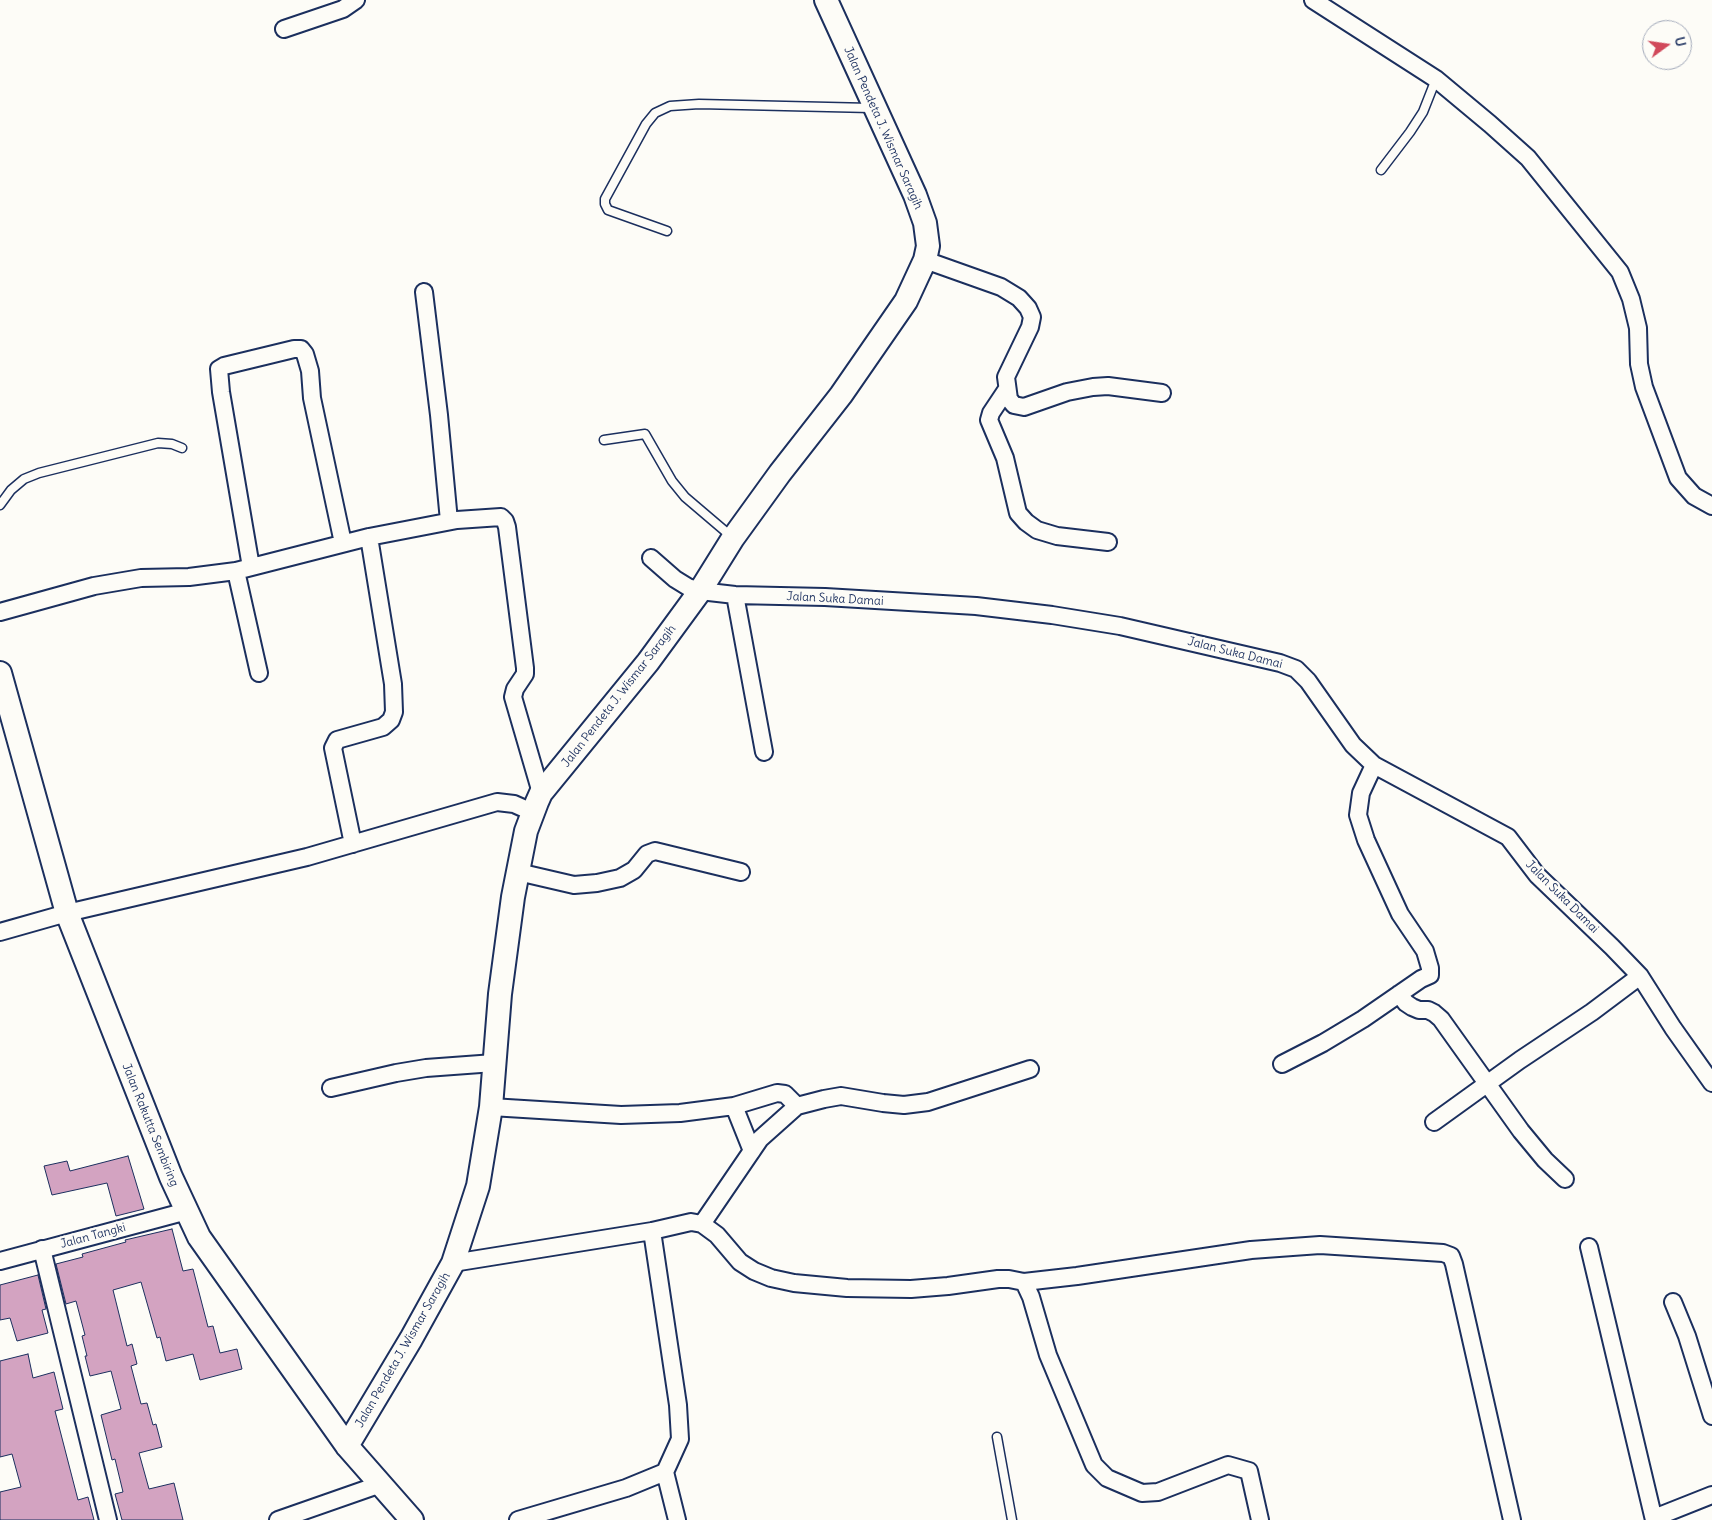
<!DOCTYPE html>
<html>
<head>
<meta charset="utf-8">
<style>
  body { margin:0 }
  #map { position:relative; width:1712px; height:1520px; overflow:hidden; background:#fdfcf7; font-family:Delius,sans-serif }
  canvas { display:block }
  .north { position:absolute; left:1642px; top:20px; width:50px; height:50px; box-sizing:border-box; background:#fdfcf7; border:1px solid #a3aaba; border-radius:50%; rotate:76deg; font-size:14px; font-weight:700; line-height:20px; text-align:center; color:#1b2f5e }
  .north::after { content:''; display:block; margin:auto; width:18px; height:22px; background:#d1495b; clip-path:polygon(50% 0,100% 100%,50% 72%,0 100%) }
</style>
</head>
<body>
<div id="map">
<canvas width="1712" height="1520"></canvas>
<div class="north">U</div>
</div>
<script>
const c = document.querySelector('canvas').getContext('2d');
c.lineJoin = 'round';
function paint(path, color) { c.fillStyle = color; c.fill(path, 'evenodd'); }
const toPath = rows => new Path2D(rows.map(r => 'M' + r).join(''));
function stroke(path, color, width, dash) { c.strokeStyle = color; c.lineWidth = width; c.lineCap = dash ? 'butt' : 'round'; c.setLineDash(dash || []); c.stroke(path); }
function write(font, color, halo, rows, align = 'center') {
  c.font = font + ' Delius,sans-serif'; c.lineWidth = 4.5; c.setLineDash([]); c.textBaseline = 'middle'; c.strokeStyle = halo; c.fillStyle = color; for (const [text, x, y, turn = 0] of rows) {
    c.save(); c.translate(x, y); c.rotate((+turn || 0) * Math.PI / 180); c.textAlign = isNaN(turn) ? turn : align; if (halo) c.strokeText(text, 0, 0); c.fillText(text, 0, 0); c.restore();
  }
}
const building = toPath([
  [128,1156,144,1209,116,1216,107,1183,52,1195,44,1166,67,1161,70,1171,128,1156],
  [172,1229,183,1271,193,1269,208,1327,213,1326,220,1353,237,1349,242,1369,200,1380,193,1354,166,1361,160,1337,157,1338,141,1282,113,1290,127,1346,132,1344,137,1364,131,1366,141,1404,147,1403,153,1425,156,1424,162,1447,139,1453,149,1489,174,1483,183,1520,122,1520,115,1494,123,1492,115,1459,112,1460,101,1415,121,1409,111,1371,90,1376,85,1356,87,1356,82,1336,85,1335,76,1301,66,1304,56,1264,83,1257,82,1254,126,1242,125,1240,172,1229],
  [38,1275,46,1309,42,1310,48,1333,17,1341,10,1318,0,1320,0,1285,38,1275],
  [28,1354,33,1378,54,1372,63,1409,55,1411,78,1500,88,1497,94,1520,0,1520,0,1492,21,1487,12,1454,0,1457,0,1361,28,1354]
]);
paint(building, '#d3a3c1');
stroke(building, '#1b2f5e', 1);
const lane = toPath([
  [1381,170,1410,132,1423,112,1436,79],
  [667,231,608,210,605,204,605,199,646,124,655,113,670,106,699,104,871,108],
  [604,440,645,434,672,481,685,497,732,537],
  [0,505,11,490,24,479,39,473,158,443,172,444,182,448],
  [997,1437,1012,1520]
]);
const street = toPath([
  [1313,0,1436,79,1490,124,1528,158,1620,272,1631,299,1638,328,1639,364,1644,387,1678,478,1694,496,1712,506],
  [284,29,343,9,356,0],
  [925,260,1001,287,1019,298,1028,308,1032,317,1030,327,1006,377,1009,399,1014,405,1024,407,1067,392,1093,387,1108,386,1162,393],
  [424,292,439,415,449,521],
  [1007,389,991,413,989,420,1005,458,1018,513,1026,522,1037,530,1057,536,1108,542],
  [651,558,675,579,688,587,700,591,735,595,825,597,976,606,1052,615,1120,626,1280,663,1296,669,1308,681,1353,745,1374,765,1508,837,1537,875,1612,947,1640,976,1673,1028,1712,1083],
  [251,567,221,392,219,369,224,366,294,349,301,349,305,354,310,371,312,398,343,543],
  [236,571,259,673],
  [735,595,764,752],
  [0,612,94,586,141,578,189,577,236,571,369,537,457,520,501,517,505,521,507,527,525,668,525,674,515,689,513,697,541,793],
  [353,844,333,748,337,740,383,727,391,720,394,712,393,684,369,537],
  [518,872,574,885,597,883,620,878,634,870,647,854,655,851,741,872],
  [0,932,67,913,307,857,497,802,514,804,532,812],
  [1399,994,1406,1003,1412,1007,1419,1010,1428,1010,1434,1013,1441,1019,1521,1131,1545,1160,1565,1179],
  [1282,1064,1323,1043,1363,1019,1421,979,1430,975,1430,968,1425,951,1400,914,1366,840,1358,815,1361,793,1374,765],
  [331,1088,396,1073,426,1068,494,1063],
  [734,1106,752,1151],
  [491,1107,621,1115,680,1113,734,1106,777,1093,785,1094,797,1106],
  [1434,1122,1520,1060,1592,1012,1640,976],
  [702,1224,760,1139,797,1106,824,1099,841,1096,883,1103,904,1105,928,1102,1030,1069],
  [1589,1247,1654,1520],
  [42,1249,108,1520],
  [0,1261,187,1211],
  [453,1263,652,1231,691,1222,702,1224,717,1235,740,1262,754,1271,771,1278,794,1283,847,1288,911,1289,948,1286,998,1279,1009,1279,1024,1282,1077,1276,1251,1250,1320,1245,1443,1253,1451,1256,1454,1264,1512,1520],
  [1024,1282,1031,1297,1048,1355,1094,1465,1107,1478,1142,1493,1158,1492,1228,1465,1249,1471,1260,1520],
  [1673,1302,1687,1336,1712,1416],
  [665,1472,677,1520],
  [1654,1518,1712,1495],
  [278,1520,381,1484],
  [518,1520,626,1488,665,1472,680,1439,678,1405,652,1231]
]);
const secondary = toPath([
  [0,673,67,913,171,1177,199,1237,347,1446,412,1520],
  [347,1446,411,1339,453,1263,478,1186,491,1107,500,994,513,897,526,831,537,802,541,793,648,662,700,591,733,538,780,473,841,395,906,301,925,260,928,246,925,223,915,195,826,0]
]);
stroke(lane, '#1b2f5e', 11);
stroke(street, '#1b2f5e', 20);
stroke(secondary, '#1b2f5e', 26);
stroke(lane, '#fdfcf7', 8);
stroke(street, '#fdfcf7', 16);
stroke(secondary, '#fdfcf7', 22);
write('12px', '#1b2f5e', '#fdfcf7', [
  ["Jalan Pendeta J. Wismar Saragih",883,128,66],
  ["Jalan Suka Damai",835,599,3],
  ["Jalan Suka Damai",1235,653,14],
  ["Jalan Pendeta J. Wismar Saragih",619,696,-52],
  ["Jalan Suka Damai",1562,897,45],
  ["Jalan Rakutta Sembiring",150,1125,68],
  ["Jalan Tangki",93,1236,-15],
  ["Jalan Pendeta J. Wismar Saragih",403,1350,-60]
]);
</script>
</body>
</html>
